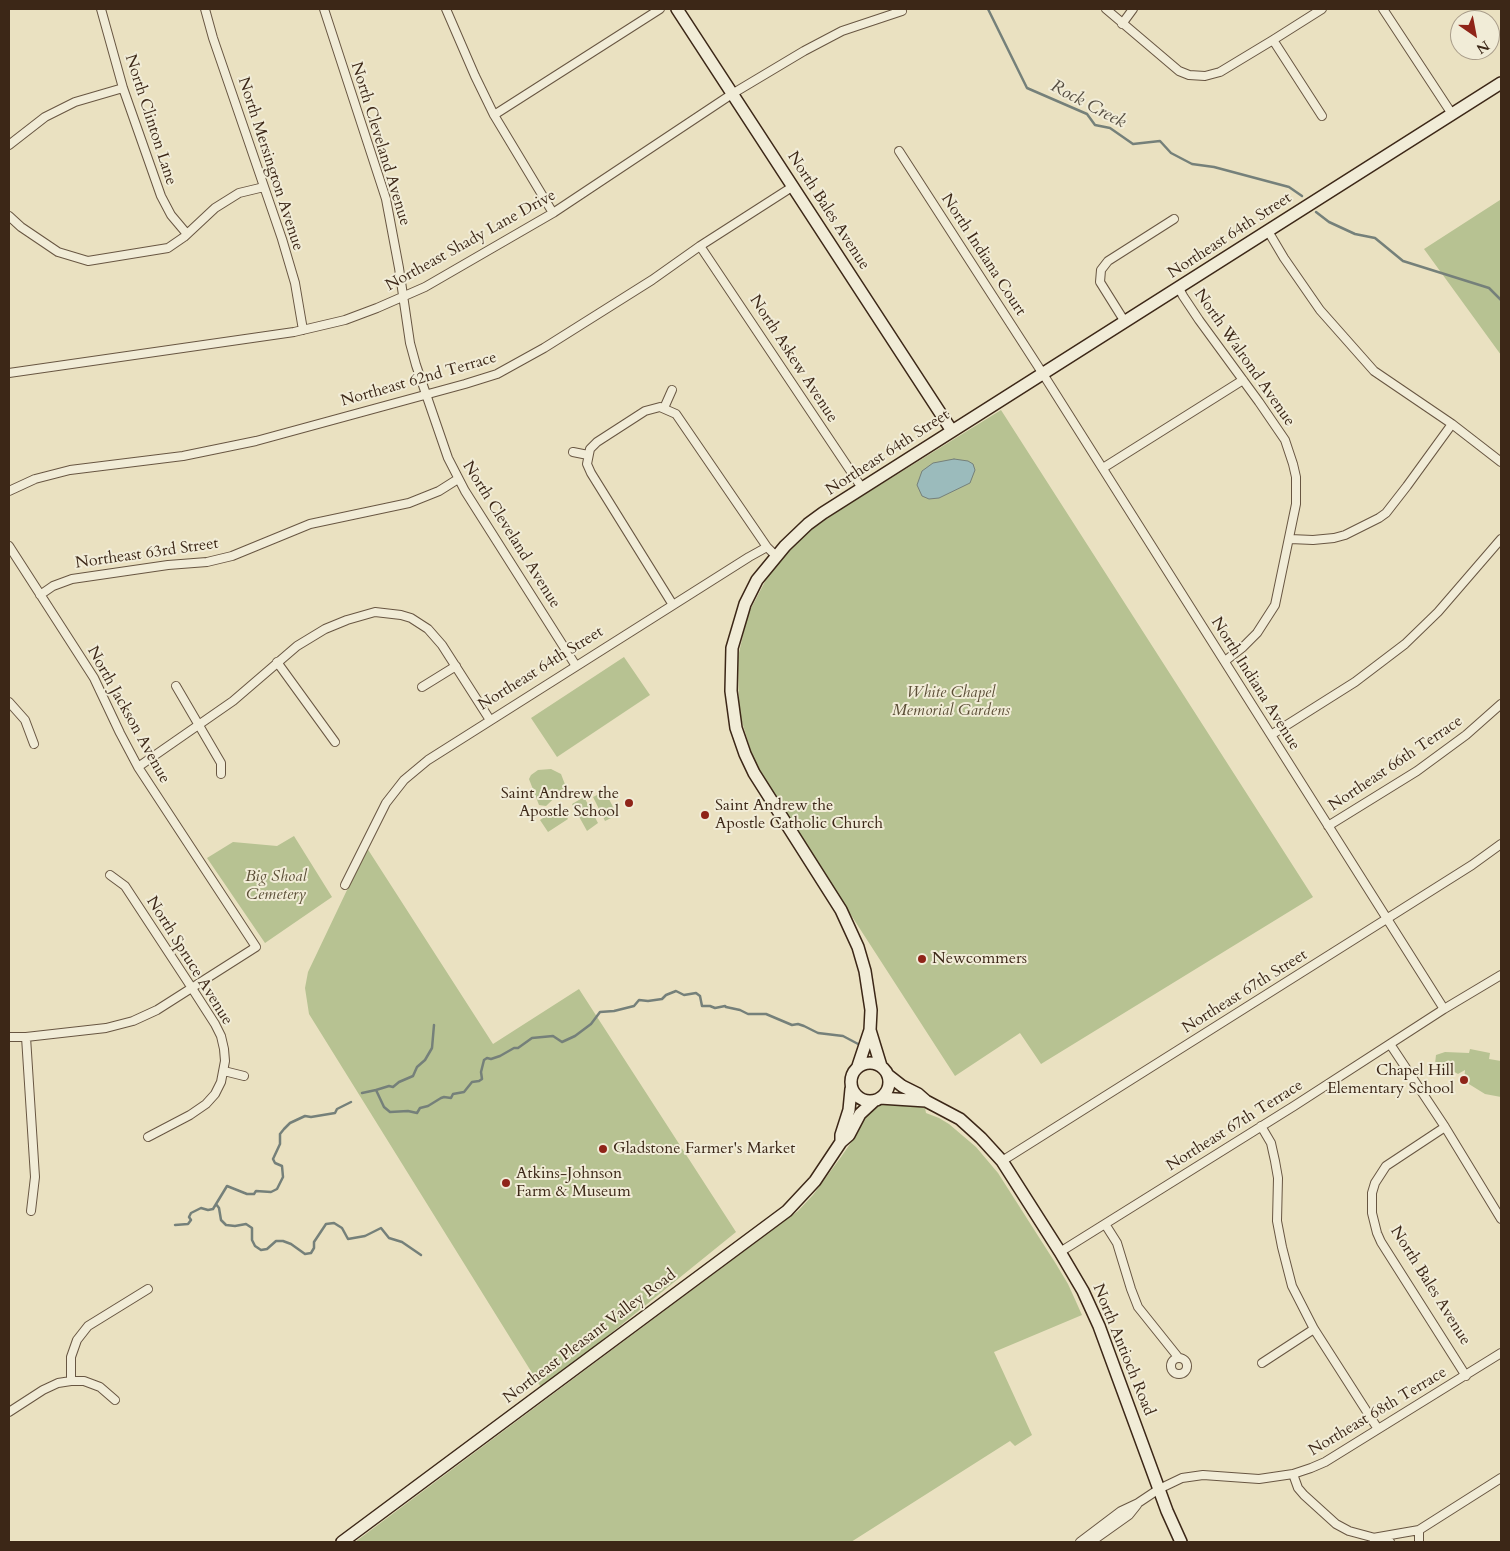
<!DOCTYPE html>
<html>
<head>
<meta charset="utf-8">
<style>
  body { margin:0 }
  #map { position:relative; width:1510px; height:1551px; overflow:hidden; background:#eae1c1; font-family:Cardo,serif }
  canvas { display:block }
  .frame { position:absolute; inset:0; border:10px solid #3c2717; pointer-events:none }
  .north { position:absolute; left:1450px; top:10px; width:50px; height:50px; box-sizing:border-box; background:#f1ecd7; border:1px solid #a99d8a; border-radius:50%; rotate:147deg; font-size:14px; font-weight:700; line-height:20px; text-align:center; color:#3c2717 }
  .north::after { content:''; display:block; margin:auto; width:18px; height:22px; background:#8f2418; clip-path:polygon(50% 0,100% 100%,50% 72%,0 100%) }
</style>
</head>
<body>
<div id="map">
<canvas width="1510" height="1551"></canvas>
<div class="frame"></div>
<div class="north">N</div>
</div>
<script>
const c = document.querySelector('canvas').getContext('2d');
c.lineJoin = 'round';
function paint(path, color) { c.fillStyle = color; c.fill(path, 'evenodd'); }
const toPath = rows => new Path2D(rows.map(r => 'M' + r).join(''));
function stroke(path, color, width, dash) { c.strokeStyle = color; c.lineWidth = width; c.lineCap = dash ? 'butt' : 'round'; c.setLineDash(dash || []); c.stroke(path); }
function write(font, color, halo, rows, align = 'center') {
  c.font = font + ' Cardo,serif'; c.lineWidth = 4; c.setLineDash([]); c.textBaseline = 'middle'; c.strokeStyle = halo; c.fillStyle = color; for (const [text, x, y, turn = 0] of rows) {
    c.save(); c.translate(x, y); c.rotate((+turn || 0) * Math.PI / 180); c.textAlign = isNaN(turn) ? turn : align; if (halo) c.strokeText(text, 0, 0); c.fillText(text, 0, 0); c.restore();
  }
}
paint(toPath([
  [1500,200,1501,201,1501,355,1424,249],
  [1001,410,1313,897,1041,1064,1020,1033,955,1076,778,802,753,758,739,712,738,657,748,614,769,574,801,537,838,511],
  [624,657,650,695,557,757,531,718],
  [551,769,561,774,566,787,546,806,539,805,529,779,531,775,538,770],
  [605,791,617,815,605,821,593,797],
  [584,797,598,823,587,831,572,804],
  [560,807,568,819,548,832,540,820],
  [294,836,332,897,265,943,207,858,233,842,277,846],
  [367,848,493,1044,579,989,736,1232,542,1389,309,1014,305,988,308,972],
  [1470,1049,1490,1053,1489,1059,1501,1061,1501,1097,1485,1094,1464,1081,1465,1070,1458,1074,1451,1070,1442,1071,1435,1064,1436,1055,1445,1052,1469,1053],
  [887,1104,913,1105,925,1108,926,1113,939,1118,949,1124,976,1147,998,1173,1056,1264,1068,1284,1082,1315,994,1352,1032,1435,1015,1446,1010,1441,851,1542,355,1542,798,1211,813,1195,841,1157,852,1141,862,1120,878,1106]
]), '#b7c292');
const water = toPath([
  [954,459,968,461,973,464,975,470,970,483,939,498,929,499,922,496,917,485,922,471,933,463,954,459]
]);
paint(water, '#9bbbbc');
stroke(water, '#75807a', 1);
stroke(toPath([
  [988,9,1027,88,1087,114,1095,125,1110,128,1133,144,1160,141,1171,153,1192,164,1214,167,1289,187,1302,196],
  [1316,212,1329,222,1355,234,1375,238,1403,261,1489,288,1501,300],
  [376,1090,389,1086,393,1087,399,1082,413,1076,417,1067,425,1060,432,1048,434,1025],
  [362,1093,376,1090,384,1107,390,1112,408,1111,417,1113,420,1108,428,1106,441,1098,444,1097,451,1098,453,1094,464,1092,472,1082,479,1081,482,1079,481,1072,484,1060,487,1058,491,1059,500,1056,514,1048,518,1048,532,1038,553,1036,562,1042,575,1036,591,1024,600,1012,614,1011,634,1006,639,1000,648,1001,662,999,666,995,676,991,684,995,696,993,700,996,702,1006,710,1006,715,1008,725,1006,726,1007,740,1010,748,1014,766,1014,792,1025,798,1024,804,1026,818,1033,843,1036,860,1045],
  [216,1204,219,1208,221,1220,226,1225,235,1226,246,1224,252,1228,252,1240,255,1246,261,1250,267,1249,276,1241,283,1241,291,1244,305,1254,311,1253,314,1248,314,1242,326,1224,334,1223,342,1228,348,1239,365,1236,381,1228,389,1238,402,1242,421,1255],
  [175,1225,188,1224,191,1220,189,1217,191,1213,201,1208,208,1210,213,1209,227,1186,247,1194,254,1194,256,1191,271,1192,277,1189,283,1177,282,1166,275,1163,273,1159,280,1144,280,1134,284,1129,290,1123,305,1116,311,1117,335,1113,337,1109,351,1102]
]), '#75807a', 2.5);
const street = toPath([
  [101,9,123,88,161,196,171,215,187,234],
  [205,9,213,38,282,239,295,283,303,330],
  [324,9,386,199,399,268,410,343,416,365,448,458,465,491,576,666],
  [446,9,475,76,494,115,553,213],
  [1106,9,1179,71,1189,75,1205,76,1220,72,1273,40,1322,9],
  [1383,9,1452,114],
  [1122,24,1133,9],
  [1273,40,1322,116],
  [494,115,660,9],
  [9,145,45,117,75,102,123,88],
  [899,151,1043,374,1444,1009],
  [9,216,21,227,58,252,88,261,168,248,184,237,215,208,239,193,264,187],
  [1268,231,1284,258,1320,310,1374,371,1452,424,1501,462],
  [700,246,862,488],
  [1179,288,1183,296,1199,320,1259,402,1285,440,1293,464,1296,477,1296,504,1275,605,1257,633,1243,647,1225,661],
  [1125,322,1100,282,1101,270,1108,261,1174,219],
  [9,373,294,332,345,320,377,308,425,287,553,213,732,94,804,51,842,31,902,11],
  [664,408,672,390],
  [573,452,588,455],
  [1103,468,1243,380],
  [9,491,35,479,70,470,183,456,256,441,465,384,497,374,544,348,652,280,700,246,792,187],
  [1290,539,1313,540,1334,538,1345,535,1379,518,1386,513,1407,486,1452,424],
  [9,546,94,678,120,733,138,767,256,947,157,1010,133,1021,106,1028,26,1037,9,1037],
  [40,595,53,586,72,579,168,565,207,562,232,556,310,524,409,503,439,491,458,479],
  [673,605,591,473,587,464,590,449,597,442,645,411,660,407,676,414,767,547],
  [277,662,335,742],
  [176,686,221,763,221,774],
  [422,687,456,666],
  [9,702,25,720,34,744],
  [1271,735,1355,682,1405,644,1438,612,1501,539],
  [138,767,233,701,297,646,325,629,347,620,375,612,401,615,411,618,428,629,442,645,490,720],
  [1328,826,1417,771,1466,735,1501,704],
  [110,875,125,886,188,982,215,1024,221,1036,224,1049,225,1061,221,1082,215,1094,206,1104,190,1115,148,1137],
  [345,885,386,803,404,780,428,760,749,557,767,547,776,556],
  [26,1037,35,1177,31,1211],
  [1390,1044,1445,1127,1501,1219],
  [224,1071,244,1076],
  [1261,1126,1271,1143,1275,1161,1278,1178,1277,1221,1282,1247,1292,1286,1314,1329,1378,1429],
  [1445,1127,1386,1166,1375,1183,1372,1193,1372,1213,1377,1233,1381,1242,1466,1376],
  [1002,1161,1388,918,1472,865,1501,844],
  [1105,1224,1117,1243,1131,1289,1138,1307,1178,1357],
  [1060,1252,1294,1106,1444,1009,1501,975],
  '1171 1366a8 8 0 1 1 16 0a8 8 0 1 1-16 0Z',
  [1262,1363,1314,1329],
  [71,1381,71,1357,77,1340,88,1326,148,1289],
  [9,1412,43,1390,58,1383,71,1381,84,1381,100,1387,115,1400],
  [1293,1474,1298,1488,1304,1495,1336,1524,1349,1531,1390,1542],
  [1419,1530,1419,1542],
  [1373,1538,1419,1530,1501,1478],
  [1080,1542,1121,1511,1138,1503,1159,1489,1182,1478,1203,1475,1259,1479,1293,1474,1311,1468,1325,1462,1501,1353],
  [1091,1542,1129,1515,1137,1505]
]);
const secondary = toPath([
  [677,9,952,431],
  [870,1030,881,1066],
  '851 1082a19 19 0 1 1 38 0a19 19 0 1 1-38 0Z',
  [858,1066,870,1030,871,1010,865,971,858,947,841,910,754,773,745,754,736,728,731,691,732,648,745,604,757,580,785,546,808,524,823,513,1501,83],
  [888,1075,902,1086,918,1094,926,1101,960,1119,981,1138,1002,1161,1060,1252,1083,1291,1099,1326,1167,1511,1181,1542],
  [880,1098,926,1101],
  [841,1142,841,1135,849,1110,851,1089],
  [342,1542,787,1211,815,1181,841,1142,849,1135,860,1114,874,1101]
]);
stroke(street, '#685642', 10);
stroke(secondary, '#3c2717', 14);
stroke(street, '#f1ecd7', 8);
stroke(secondary, '#f1ecd7', 11);
for (const [x, y, r, color] of [
  [629,803,5,"#8f2418"],
  [705,815,5,"#8f2418"],
  [922,959,5,"#8f2418"],
  [1464,1080,5,"#8f2418"],
  [603,1149,5,"#8f2418"],
  [506,1183,5,"#8f2418"]
]) { const dot = new Path2D(); dot.arc(x, y, r, 0, 2 * Math.PI); c.fillStyle = color; c.fill(dot); stroke(dot, '#f1ecd7', 2); }
write('16px', '#3c2717', '#f1ecd7', [
  ["North Clinton Lane",150,120,72],
  ["North Cleveland Avenue",380,144,73],
  ["North Mersington Avenue",270,164,72],
  ["North Bales Avenue",828,211,57],
  ["Northeast 64th Street",1230,236,-33],
  ["Northeast Shady Lane Drive",471,241,-29],
  ["North Indiana Court",983,255,57],
  ["North Walrond Avenue",1244,358,55],
  ["North Askew Avenue",793,359,57],
  ["Northeast 62nd Terrace",419,380,-16],
  ["Northeast 64th Street",888,453,-33],
  ["North Cleveland Avenue",511,535,58],
  ["Northeast 63rd Street",147,554,-8],
  ["Northeast 64th Street",541,669,-32],
  ["North Indiana Avenue",1255,684,58],
  ["North Jackson Avenue",128,715,61],
  ["Northeast 66th Terrace",1396,764,-34],
  ["North Spruce Avenue",189,961,58],
  ["Northeast 67th Street",1245,992,-32],
  ["Northeast 67th Terrace",1235,1126,-32],
  ["North Bales Avenue",1430,1286,58],
  ["Northeast Pleasant Valley Road",590,1337,-37],
  ["North Antioch Road",1123,1350,68],
  ["Northeast 68th Terrace",1378,1412,-31]
]);
write('italic 16px', '#5b4e36', '#f1ecd7', [
  ["White Chapel",951,693],
  ["Memorial Gardens",951,711],
  ["Big Shoal",276,877],
  ["Cemetery",276,895]
]);
write('16px', '#3c2717', '#f1ecd7', [
  ["Saint Andrew the",619,794,"right"],
  ["Apostle School",619,812,"right"],
  ["Saint Andrew the",715,806],
  ["Apostle Catholic Church",715,824],
  ["Newcommers",932,959],
  ["Chapel Hill",1454,1071,"right"],
  ["Elementary School",1454,1089,"right"],
  ["Gladstone Farmer's Market",613,1149],
  ["Atkins-Johnson",516,1174],
  ["Farm & Museum",516,1192]
], 'left');
write('italic 18px', '#544c40', '#f1ecd7', [
  ["Rock Creek",1088,105,28]
]);
</script>
</body>
</html>
